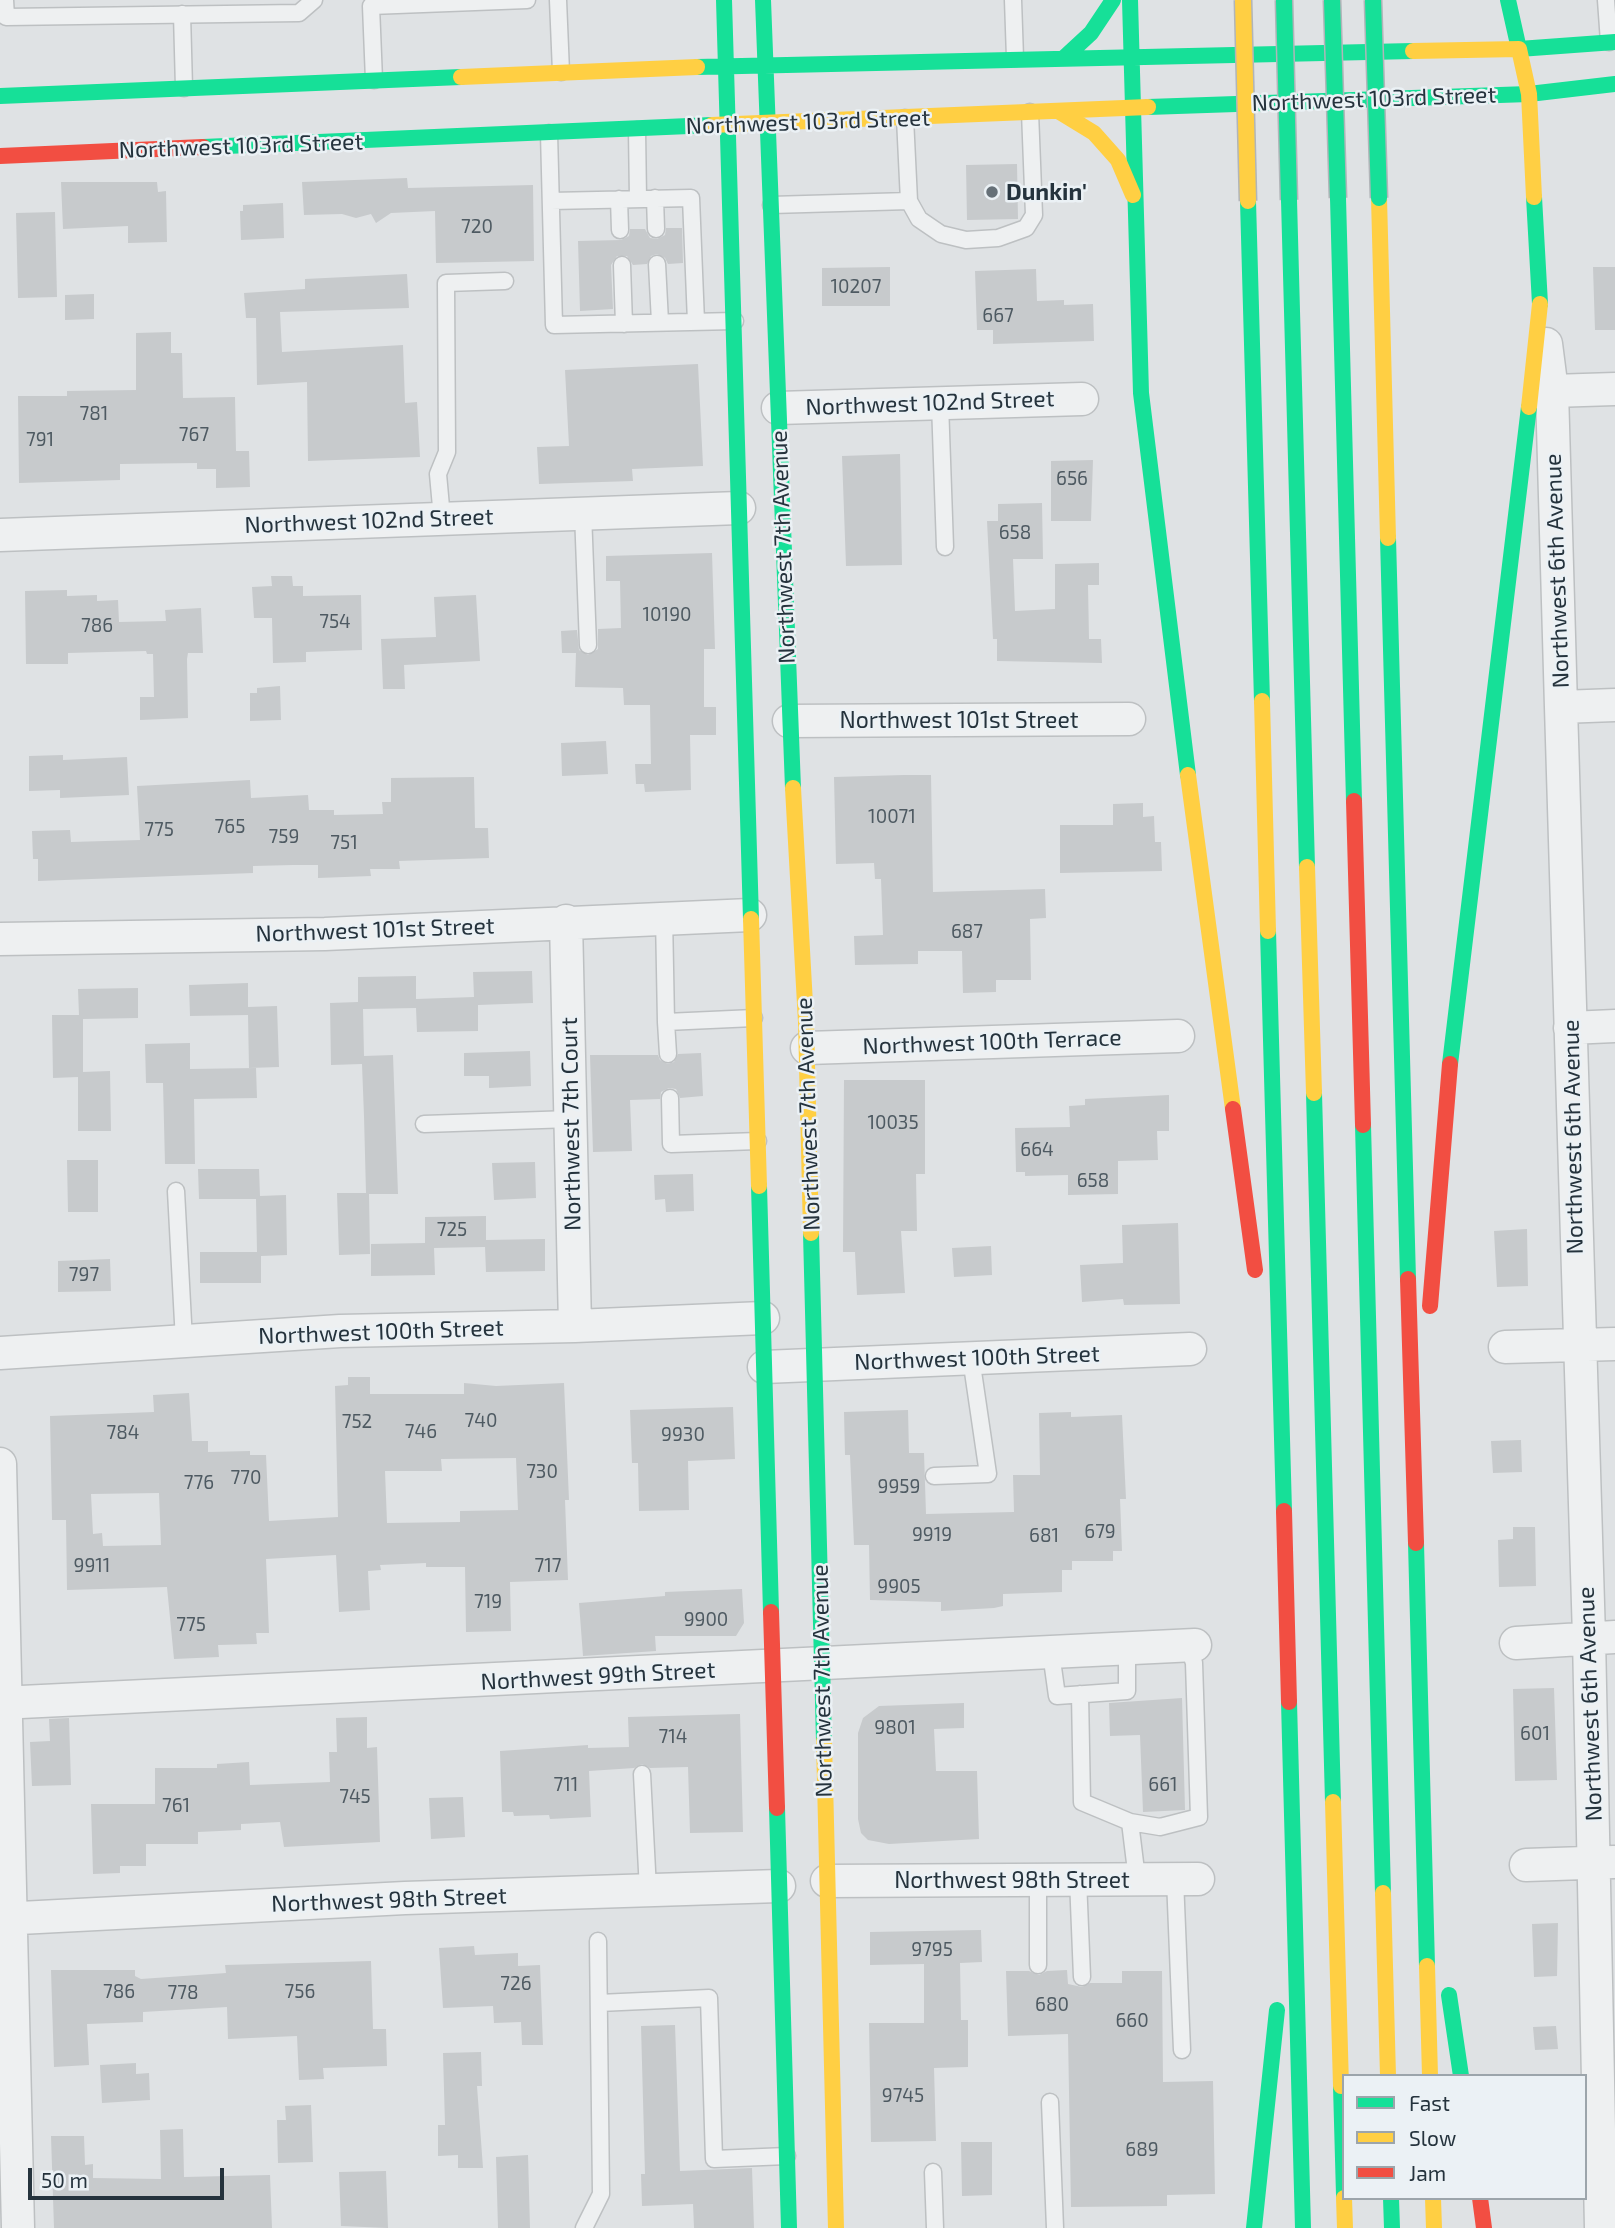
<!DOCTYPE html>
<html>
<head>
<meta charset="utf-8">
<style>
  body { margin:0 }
  #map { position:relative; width:1615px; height:2228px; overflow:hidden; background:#dfe2e4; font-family:"Exo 2",sans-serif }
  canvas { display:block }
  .legend { position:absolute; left:1342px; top:2074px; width:245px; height:126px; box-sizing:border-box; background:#ebf1f5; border:2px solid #9ca5ab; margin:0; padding:9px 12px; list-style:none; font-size:21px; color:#25333d }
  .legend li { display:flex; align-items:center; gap:14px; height:35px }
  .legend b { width:35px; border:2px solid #9ca5ab }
  .scale { position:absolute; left:28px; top:2168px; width:196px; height:32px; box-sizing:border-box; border:4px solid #25333d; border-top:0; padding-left:9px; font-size:21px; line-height:24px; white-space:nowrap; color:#25333d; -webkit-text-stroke:5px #ebf1f5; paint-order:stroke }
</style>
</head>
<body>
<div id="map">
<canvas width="1615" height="2228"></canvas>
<ul class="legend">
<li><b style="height:9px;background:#16e098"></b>Fast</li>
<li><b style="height:9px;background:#ffcf43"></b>Slow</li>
<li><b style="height:9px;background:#f24e42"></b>Jam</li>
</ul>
<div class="scale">50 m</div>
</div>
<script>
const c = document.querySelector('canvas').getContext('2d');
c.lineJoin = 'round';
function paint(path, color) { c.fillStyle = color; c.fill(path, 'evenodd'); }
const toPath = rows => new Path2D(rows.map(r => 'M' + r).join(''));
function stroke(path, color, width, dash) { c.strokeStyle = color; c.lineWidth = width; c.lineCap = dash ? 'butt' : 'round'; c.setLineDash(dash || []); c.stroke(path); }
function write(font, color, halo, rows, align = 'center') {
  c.font = font + ' "Exo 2",sans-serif'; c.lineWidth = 5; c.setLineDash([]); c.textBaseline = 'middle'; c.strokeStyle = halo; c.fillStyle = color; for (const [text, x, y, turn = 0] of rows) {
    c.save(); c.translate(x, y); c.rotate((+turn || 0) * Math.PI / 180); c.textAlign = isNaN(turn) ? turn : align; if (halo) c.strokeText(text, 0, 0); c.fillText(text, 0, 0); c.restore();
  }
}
paint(toPath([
  [1017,164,1018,219,967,220,966,165],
  [407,178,408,188,533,185,534,261,436,263,435,211,391,213,376,223,371,214,356,218,342,214,304,215,302,182],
  [61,182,157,182,158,192,166,191,167,242,128,243,128,226,63,229],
  [283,203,284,238,241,240,240,211,243,211,243,205],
  [55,212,57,297,18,298,16,213],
  [666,228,682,228,683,263,668,264,665,258,657,254,651,256,647,264,633,265,627,256,617,256,611,265,613,309,580,311,578,241,621,240,629,236,630,229,645,229,650,238,657,239,665,235],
  [890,267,890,306,822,306,822,268],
  [1593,267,1615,267,1615,330,1595,330],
  [1036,269,1037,301,1064,300,1064,305,1093,304,1094,341,993,344,993,330,977,330,975,271],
  [407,274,409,308,280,312,282,352,403,345,405,403,417,402,420,457,308,461,307,382,257,385,256,318,246,318,244,293,305,289,305,279],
  [94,294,94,319,65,320,65,295],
  [171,332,171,353,182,353,183,398,235,397,236,451,249,451,250,487,216,488,216,469,197,469,197,463,120,464,120,480,19,483,18,396,67,396,67,391,136,390,136,333],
  [698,364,703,466,632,469,633,481,539,484,537,447,569,446,565,370],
  [900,454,902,565,846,566,842,456],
  [1093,460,1091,521,1051,521,1051,461],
  [1042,503,1043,559,1013,559,1015,611,1055,609,1055,564,1099,563,1099,585,1088,585,1089,639,1101,639,1102,663,997,661,997,639,993,639,987,521,998,521,998,504],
  [712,553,715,649,704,649,704,707,716,707,716,735,690,735,691,790,645,792,644,784,636,784,635,764,651,764,650,705,624,705,623,688,575,687,576,653,562,653,561,631,577,630,579,650,588,655,598,649,598,629,621,628,620,581,606,581,606,556],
  [271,576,292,576,293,586,303,586,303,596,361,595,362,650,306,652,306,662,273,663,272,618,254,618,252,587,272,586],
  [67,590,67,596,97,595,97,601,118,600,119,622,166,621,165,610,201,608,203,653,188,653,187,659,188,718,140,720,140,697,154,697,153,654,147,654,146,651,68,653,68,664,26,664,25,591],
  [476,595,480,661,404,665,405,689,383,689,381,639,436,637,434,597],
  [280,686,281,720,250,721,250,693,257,693,257,688],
  [606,741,608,774,562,776,561,743],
  [63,755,63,760,127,757,129,795,60,798,60,790,29,791,29,756],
  [904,775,931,775,933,892,1045,889,1046,918,1030,919,1031,980,996,980,996,992,963,993,962,951,918,951,918,964,855,965,854,936,883,935,881,879,875,879,874,863,836,864,834,777],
  [474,777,475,828,488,828,489,858,399,861,400,869,370,869,371,876,318,878,318,865,293,865,253,866,253,873,38,881,38,859,33,859,32,831,70,830,71,842,140,840,137,786,250,780,251,798,308,795,309,810,334,810,334,815,383,814,382,802,391,802,391,778],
  [1143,803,1143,817,1154,816,1155,842,1161,842,1162,871,1060,873,1060,825,1113,825,1113,804],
  [532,971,533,1003,478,1005,478,1031,417,1032,416,1008,363,1009,364,1056,393,1055,398,1194,369,1194,370,1254,339,1255,337,1193,366,1193,364,1116,362,1064,331,1065,330,1003,358,1002,358,977,416,976,416,999,474,997,473,972],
  [248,983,248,1007,277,1006,279,1067,249,1068,248,1015,190,1016,189,985],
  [138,988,138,1018,83,1019,83,1072,110,1071,111,1131,78,1131,78,1077,53,1078,52,1015,79,1015,78,989],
  [190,1043,190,1069,256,1068,257,1098,194,1099,195,1164,165,1164,163,1083,146,1083,145,1044],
  [530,1051,531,1086,489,1088,489,1076,464,1076,464,1053],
  [701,1053,703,1096,680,1098,676,1089,669,1088,661,1092,660,1099,630,1100,632,1151,593,1152,590,1055,658,1055,660,1060,668,1064,674,1062,678,1054],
  [844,1080,925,1080,925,1174,916,1174,917,1231,901,1231,905,1293,857,1295,855,1252,843,1252],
  [1169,1095,1169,1131,1157,1131,1158,1160,1118,1161,1118,1194,1068,1195,1068,1175,1025,1176,1025,1172,1016,1172,1015,1128,1070,1127,1069,1106,1085,1105,1085,1099],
  [67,1160,98,1160,98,1212,68,1212],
  [535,1162,536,1198,494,1200,492,1163],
  [198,1169,259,1169,260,1196,286,1195,287,1255,261,1256,261,1283,200,1283,200,1252,257,1252,256,1199,199,1199],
  [693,1174,694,1211,666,1212,665,1199,655,1200,654,1175],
  [486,1216,486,1240,545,1239,545,1271,486,1272,485,1247,434,1248,435,1275,371,1276,371,1244,425,1243,425,1217],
  [1178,1223,1180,1304,1124,1305,1123,1299,1082,1302,1080,1265,1123,1263,1122,1225],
  [1527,1229,1528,1286,1497,1287,1494,1231],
  [991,1246,992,1275,954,1277,952,1248],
  [110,1259,111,1291,58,1292,58,1261],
  [348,1377,370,1377,370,1394,464,1394,464,1383,496,1386,564,1383,569,1500,565,1500,568,1580,510,1582,511,1631,466,1632,465,1567,426,1567,426,1563,380,1565,381,1570,368,1571,370,1610,339,1612,336,1555,266,1559,269,1633,256,1633,257,1644,218,1645,219,1657,174,1659,167,1587,67,1590,66,1520,52,1520,50,1416,154,1412,153,1395,189,1393,192,1441,208,1441,208,1452,250,1451,250,1455,266,1455,269,1521,338,1517,335,1386,348,1385],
  [516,1458,518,1510,460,1511,460,1522,387,1523,385,1471,442,1471,441,1459],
  [159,1493,161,1545,103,1546,102,1533,93,1534,91,1494],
  [733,1407,735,1459,688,1461,689,1510,639,1511,638,1463,632,1463,630,1410],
  [908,1410,909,1453,924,1453,926,1514,1014,1512,1013,1475,1040,1475,1039,1413,1071,1412,1071,1417,1122,1415,1126,1499,1120,1499,1122,1551,1113,1551,1113,1561,1072,1561,1072,1570,1062,1570,1062,1592,1003,1594,1003,1606,994,1608,941,1611,941,1602,870,1600,869,1545,854,1545,850,1455,845,1455,844,1412],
  [1521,1440,1522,1472,1493,1473,1491,1441],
  [1513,1527,1535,1527,1536,1586,1499,1587,1498,1540,1513,1539],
  [742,1589,744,1623,736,1636,655,1636,656,1651,583,1656,579,1603,665,1596,665,1592],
  [1554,1688,1557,1780,1515,1781,1513,1689],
  [1182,1698,1185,1810,1143,1812,1140,1735,1110,1736,1109,1703],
  [964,1703,964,1728,934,1729,936,1771,977,1771,979,1839,889,1844,868,1840,861,1833,858,1819,858,1733,863,1718,879,1706],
  [740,1714,743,1832,690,1833,688,1767,650,1768,642,1764,634,1768,589,1771,591,1817,550,1819,549,1815,514,1816,513,1812,502,1812,500,1751,588,1745,588,1748,629,1747,628,1717],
  [367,1717,367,1748,377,1747,380,1842,284,1847,280,1822,241,1824,241,1830,198,1832,198,1844,146,1844,146,1866,120,1866,120,1873,93,1874,91,1804,155,1804,155,1768,217,1768,217,1764,249,1762,250,1785,330,1782,329,1752,337,1752,336,1718],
  [69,1718,71,1785,32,1786,30,1742,50,1741,49,1719],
  [463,1797,465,1837,431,1839,429,1798],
  [1558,1923,1557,1976,1534,1977,1532,1924],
  [981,1930,982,1962,960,1963,961,2020,968,2020,968,2067,934,2068,936,2141,871,2142,869,2023,924,2023,924,1964,870,1965,870,1932],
  [474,1946,475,1955,518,1953,518,1966,540,1965,543,2045,522,2045,521,2022,494,2023,493,2006,443,2008,439,1948],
  [371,1961,373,2029,386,2029,387,2066,323,2068,324,2079,299,2080,297,2036,228,2039,227,2007,143,2012,143,2022,87,2024,89,2065,54,2067,51,1970,135,1970,135,1976,141,1979,226,1973,225,1965],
  [1067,1970,1068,1984,1082,1987,1090,1983,1122,1983,1122,1971,1162,1971,1163,2082,1213,2081,1215,2194,1167,2195,1167,2206,1071,2207,1068,2034,1008,2036,1006,1971,1029,1971,1039,1975,1047,1971],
  [675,2025,680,2171,752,2168,754,2228,694,2228,693,2204,642,2206,641,2174,645,2174,641,2026],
  [1556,2026,1558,2049,1535,2050,1533,2027],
  [481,2052,482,2086,477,2086,483,2168,458,2168,458,2155,438,2156,438,2125,445,2125,443,2053],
  [136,2063,136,2074,149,2073,150,2100,102,2103,100,2065],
  [311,2105,313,2162,278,2163,277,2120,286,2120,285,2106],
  [183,2129,184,2177,270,2175,272,2228,54,2228,51,2136,84,2136,85,2165,93,2164,93,2178,161,2179,160,2130],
  [961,2142,992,2142,992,2195,962,2196],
  [528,2155,530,2228,498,2228,496,2157],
  [386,2171,388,2228,341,2226,339,2172]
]), '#c7cacc');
const lane = toPath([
  [5,0,6,17,299,13,314,0],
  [558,0,561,72],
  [1013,0,1015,58],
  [1606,0,1609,42],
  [182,14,184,88],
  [374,80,371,6,527,0],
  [637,130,638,199],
  [549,133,554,325,735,321],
  [655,198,656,229],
  [619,199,620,230],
  [551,201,691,198,696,322],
  [909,201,919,219,941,234,966,240,998,238,1026,228,1034,215,1030,112],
  [771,205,909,201,905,118],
  [657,264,660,322],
  [622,265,624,324],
  [940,403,945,547],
  [583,513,588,645],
  [442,518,438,474,447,452,446,283,505,281],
  [664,916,666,1022,754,1018],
  [666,1022,668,1054],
  [670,1098,671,1144,758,1141],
  [424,1124,571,1119],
  [176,1191,184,1341],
  [934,1476,988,1474,971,1358],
  [1051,1653,1057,1696,1127,1691,1127,1649],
  [1080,1694,1082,1802,1130,1822,1137,1879],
  [642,1774,648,1890],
  [1130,1822,1160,1827,1199,1817,1194,1663,1188,1645],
  [1078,1879,1082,1977],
  [1175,1879,1182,2050],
  [1038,1880,1038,1965],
  [599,2003,709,1998,714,2159,787,2156],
  [1050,2102,1055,2228],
  [933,2172,935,2228],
  [584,2228,601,2194,598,1941]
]);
const street = toPath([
  [1546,344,1552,391,1561,707,1589,1637,1601,2228],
  [1552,391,1615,389],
  [778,408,1082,399],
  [0,535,739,508],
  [1561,707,1615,705],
  [789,721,1129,719],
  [566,921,575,1326],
  [0,939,325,934,750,915],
  [1570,1028,1615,1026],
  [807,1048,1178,1036],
  [1505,1347,1615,1344],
  [0,1353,340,1331,575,1326,763,1318],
  [764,1367,1190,1349],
  [0,1464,18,2228],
  [1516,1643,1615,1637],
  [0,1703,1195,1645],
  [1526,1865,1614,1862],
  [827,1881,1198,1879],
  [0,1919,405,1898,779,1886]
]);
stroke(lane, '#bdc0c2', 19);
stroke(street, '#bdc0c2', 35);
stroke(lane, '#eef0f1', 16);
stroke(street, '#eef0f1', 32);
stroke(toPath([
  [724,0,751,919],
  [763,0,793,788],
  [1130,0,1141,393,1188,775],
  [1508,0,1519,49],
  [1519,49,1615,42],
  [1065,57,1091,33,1113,0],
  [697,67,1413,51],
  [1529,94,1615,84],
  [0,96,461,77],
  [1148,107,1529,94],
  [203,147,712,125],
  [1534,197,1540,304],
  [1338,198,1354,801],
  [1289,200,1307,867],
  [1248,201,1262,701],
  [1388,538,1408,1279],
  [1268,931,1284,1511],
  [1450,1064,1529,407],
  [1314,1093,1333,1802],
  [1363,1125,1383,1893],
  [759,1186,771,1612],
  [811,1233,824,1741],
  [1416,1543,1427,1966],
  [1289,1702,1303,2228],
  [777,1808,789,2228],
  [1449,1995,1461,2076],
  [1341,2086,1344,2195],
  [1391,2198,1392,2228],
  [1254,2228,1277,2010]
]), '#16e098', 16);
stroke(toPath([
  [1413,51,1519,49,1529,94,1534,197],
  [461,77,697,67],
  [1058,111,1094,133,1118,160,1133,195],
  [712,125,1148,107],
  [1379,198,1388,538],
  [1529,407,1540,304],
  [1262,701,1268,931],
  [1188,775,1233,1109],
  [793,788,806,1022,811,1233],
  [1307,867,1314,1093],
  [751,919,759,1186],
  [824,1741,836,2228],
  [1333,1802,1341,2086],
  [1383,1893,1388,2076],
  [1427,1966,1430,2076],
  [1344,2198,1345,2228],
  [1433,2198,1434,2228]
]), '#ffcf43', 16);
stroke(toPath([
  [0,156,203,147],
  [1354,801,1363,1125],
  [1233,1109,1255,1270],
  [1408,1279,1416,1543],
  [1430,1306,1450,1064],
  [1284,1511,1289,1702],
  [771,1612,777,1808],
  [1480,2198,1484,2228]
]), '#f24e42', 16);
const fastBridge = toPath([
  [1284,0,1289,200],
  [1332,0,1338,198],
  [1373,0,1379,198]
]);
const slowBridge = toPath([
  [1243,0,1248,201]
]);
stroke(fastBridge, '#b1b5b9', 19, []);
stroke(slowBridge, '#b1b5b9', 19, []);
stroke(fastBridge, '#16e098', 16);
stroke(slowBridge, '#ffcf43', 16);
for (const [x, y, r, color] of [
  [992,192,7,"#667077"]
]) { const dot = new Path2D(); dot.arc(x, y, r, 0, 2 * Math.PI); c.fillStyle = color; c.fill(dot); stroke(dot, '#ebf1f5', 2.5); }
write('19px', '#4e5a62', null, [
  ["720",477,227],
  ["10207",856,287],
  ["667",998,316],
  ["781",94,414],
  ["767",194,435],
  ["791",40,440],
  ["656",1072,479],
  ["658",1015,533],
  ["10190",667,615],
  ["754",335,622],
  ["786",97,626],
  ["10071",892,817],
  ["765",230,827],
  ["775",159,830],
  ["759",284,837],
  ["751",344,843],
  ["687",967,932],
  ["10035",893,1123],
  ["664",1037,1150],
  ["658",1093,1181],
  ["725",452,1230],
  ["797",84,1275],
  ["740",481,1421],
  ["752",357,1422],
  ["746",421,1432],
  ["784",123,1433],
  ["9930",683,1435],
  ["730",542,1472],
  ["770",246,1478],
  ["776",199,1483],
  ["9959",899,1487],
  ["679",1100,1532],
  ["9919",932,1535],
  ["681",1044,1536],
  ["9911",92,1566],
  ["717",548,1566],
  ["9905",899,1587],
  ["719",488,1602],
  ["9900",706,1620],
  ["775",191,1625],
  ["9801",895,1728],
  ["601",1535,1734],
  ["714",673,1737],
  ["711",566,1785],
  ["661",1163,1785],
  ["745",355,1797],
  ["761",176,1806],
  ["9795",932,1950],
  ["726",516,1984],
  ["786",119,1992],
  ["756",300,1992],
  ["778",183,1993],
  ["680",1052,2005],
  ["660",1132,2021],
  ["9745",903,2096],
  ["689",1142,2150]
]);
write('23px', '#25333d', '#ebf1f5', [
  ["Northwest 103rd Street",1374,99,-2],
  ["Northwest 103rd Street",808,122,-2],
  ["Northwest 103rd Street",241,146,-2],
  ["Northwest 102nd Street",930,403,-2],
  ["Northwest 102nd Street",369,521,-2],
  ["Northwest 7th Avenue",783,547,-92],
  ["Northwest 6th Avenue",1557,571,-92],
  ["Northwest 101st Street",959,720],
  ["Northwest 101st Street",375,930,-2],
  ["Northwest 100th Terrace",992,1042,-2],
  ["Northwest 7th Avenue",808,1114,-92],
  ["Northwest 7th Court",571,1124,-91],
  ["Northwest 6th Avenue",1573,1137,-91],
  ["Northwest 100th Street",381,1332,-2],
  ["Northwest 100th Street",977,1358,-2],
  ["Northwest 99th Street",598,1676,-3],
  ["Northwest 7th Avenue",822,1681,-91],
  ["Northwest 6th Avenue",1590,1704,-92],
  ["Northwest 98th Street",1012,1880],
  ["Northwest 98th Street",389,1900,-2]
]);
write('bold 23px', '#25333d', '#ebf1f5', [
  ["Dunkin'",1006,192]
], 'left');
</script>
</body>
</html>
